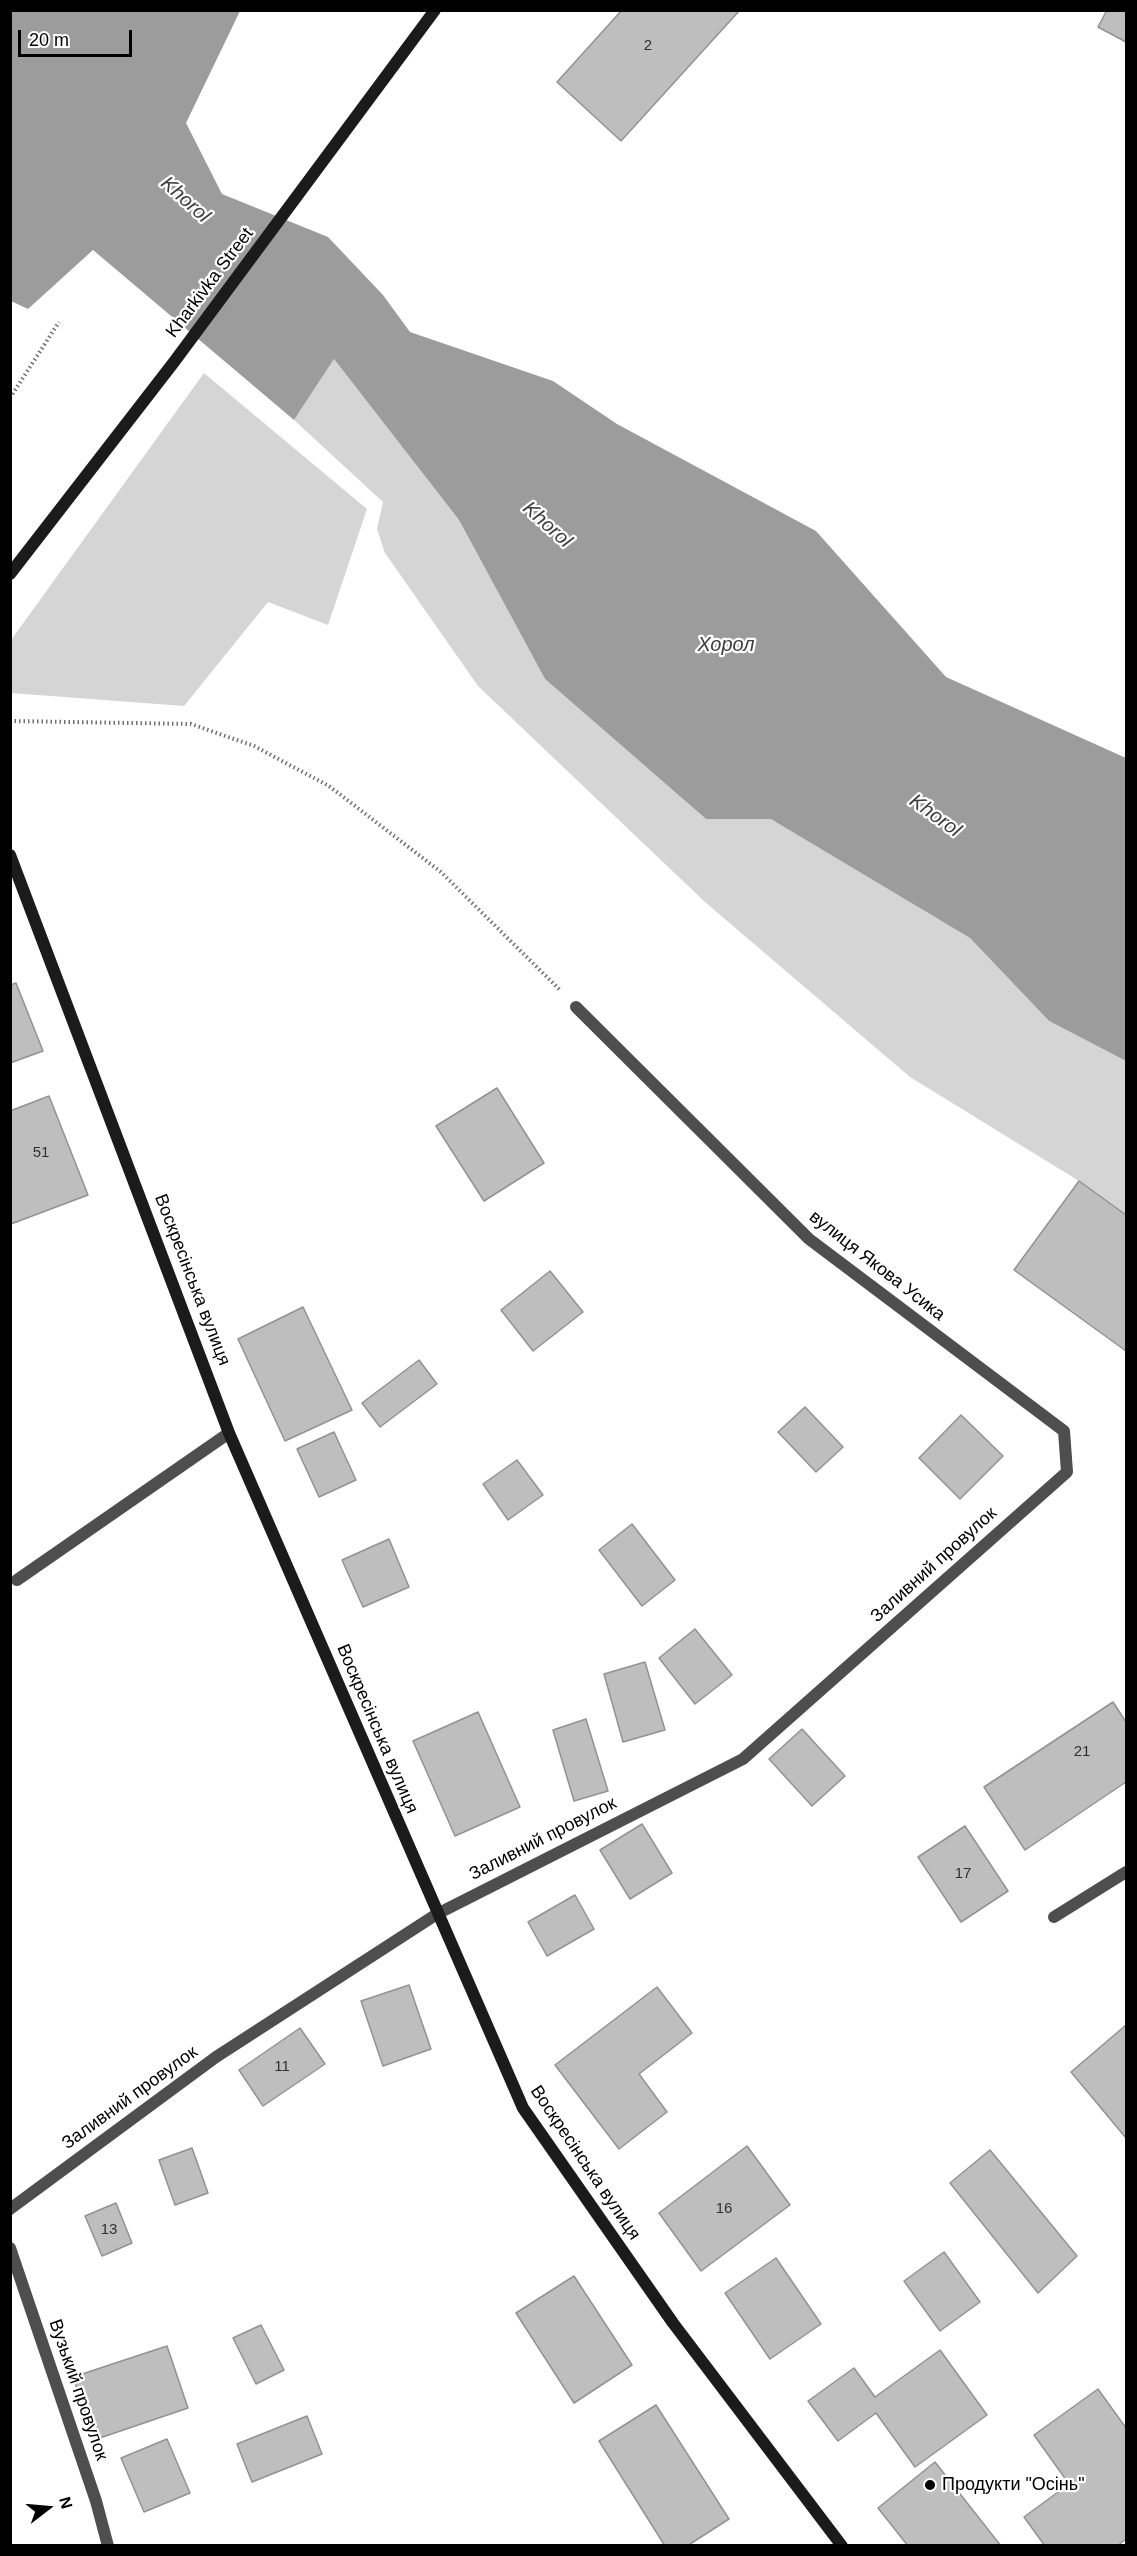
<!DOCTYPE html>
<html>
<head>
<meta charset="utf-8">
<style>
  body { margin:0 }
  #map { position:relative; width:1137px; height:2556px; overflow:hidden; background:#fff; font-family:Helvetica,sans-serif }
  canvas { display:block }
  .frame { position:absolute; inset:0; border:12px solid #000; pointer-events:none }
  .north { position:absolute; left:18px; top:2478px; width:60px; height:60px; -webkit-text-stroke:4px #fff; paint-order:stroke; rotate:74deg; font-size:16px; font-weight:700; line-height:24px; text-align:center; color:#000 }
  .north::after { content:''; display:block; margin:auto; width:21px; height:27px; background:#000; clip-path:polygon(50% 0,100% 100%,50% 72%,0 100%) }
  .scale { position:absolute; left:18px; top:30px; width:114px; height:27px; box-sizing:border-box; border:3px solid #000; border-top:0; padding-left:8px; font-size:18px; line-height:21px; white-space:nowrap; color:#000; -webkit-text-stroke:4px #fff; paint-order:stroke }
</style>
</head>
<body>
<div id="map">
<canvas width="1137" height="2556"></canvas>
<div class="frame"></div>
<div class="north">N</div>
<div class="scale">20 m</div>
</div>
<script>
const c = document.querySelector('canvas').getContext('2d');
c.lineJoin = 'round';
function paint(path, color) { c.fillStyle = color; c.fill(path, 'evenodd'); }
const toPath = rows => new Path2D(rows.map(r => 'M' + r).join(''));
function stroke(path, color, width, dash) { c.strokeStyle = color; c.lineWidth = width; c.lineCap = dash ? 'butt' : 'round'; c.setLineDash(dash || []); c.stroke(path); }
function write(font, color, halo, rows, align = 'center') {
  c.font = font + ' Helvetica,sans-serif'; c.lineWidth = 4.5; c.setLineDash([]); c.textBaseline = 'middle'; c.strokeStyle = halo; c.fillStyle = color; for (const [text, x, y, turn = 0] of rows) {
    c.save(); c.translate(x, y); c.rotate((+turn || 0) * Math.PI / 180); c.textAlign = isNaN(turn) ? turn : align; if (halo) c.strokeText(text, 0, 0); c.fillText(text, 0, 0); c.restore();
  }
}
paint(toPath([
  [334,359,459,520,545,679,706,819,771,818,970,938,1049,1021,1126,1061,1126,1215,1079,1181,910,1077,705,902,478,686,385,553,377,529,383,502,294,420],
  [204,373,367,509,328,625,268,602,184,706,11,693,11,640]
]), '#d5d5d5');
paint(toPath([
  [11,11,240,11,186,123,222,194,328,237,383,295,410,332,553,381,617,424,816,531,946,677,1126,758,1126,1061,1049,1021,970,938,771,819,706,819,545,679,459,520,334,359,294,420,93,250,28,309,11,301]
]), '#9c9c9c');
const building = toPath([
  [622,10,740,10,621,141,557,82,622,10],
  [1107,10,1126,10,1126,42,1098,27,1107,10],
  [16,983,43,1051,10,1063,10,985,16,983],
  [497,1088,544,1163,484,1201,436,1126,497,1088],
  [49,1096,88,1195,11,1224,10,1111,49,1096],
  [1079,1181,1126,1215,1126,1351,1014,1270,1079,1181],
  [550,1271,583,1312,533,1351,501,1310,550,1271],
  [303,1307,352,1410,285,1441,238,1339,303,1307],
  [419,1360,437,1384,380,1427,362,1403,419,1360],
  [805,1407,843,1447,816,1472,778,1432,805,1407],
  [961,1415,1003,1456,960,1499,919,1458,961,1415],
  [334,1432,356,1480,319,1497,297,1449,334,1432],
  [517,1460,543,1495,508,1520,483,1484,517,1460],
  [632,1524,675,1580,642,1606,599,1550,632,1524],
  [389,1539,409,1587,363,1607,342,1560,389,1539],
  [695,1629,732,1675,695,1704,659,1658,695,1629],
  [645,1662,665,1730,623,1742,604,1674,645,1662],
  [1113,1702,1126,1722,1126,1782,1025,1850,984,1787,1113,1702],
  [478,1712,520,1807,455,1836,413,1741,478,1712],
  [586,1719,608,1791,574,1801,553,1730,586,1719],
  [802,1729,845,1776,812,1806,769,1759,802,1729],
  [642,1824,672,1873,630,1899,600,1850,642,1824],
  [965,1826,1008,1891,961,1922,918,1857,965,1826],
  [575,1895,594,1929,547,1956,528,1922,575,1895],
  [409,1985,431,2049,383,2066,361,2001,409,1985],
  [657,1987,692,2033,639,2074,667,2112,619,2149,555,2065,657,1987],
  [1126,2025,1126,2138,1071,2072,1126,2025],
  [300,2028,325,2064,263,2106,239,2070,300,2028],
  [747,2146,790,2205,701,2271,659,2213,747,2146],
  [192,2148,208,2193,175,2205,159,2160,192,2148],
  [990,2150,1077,2256,1038,2293,950,2183,990,2150],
  [116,2203,132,2243,102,2256,85,2216,116,2203],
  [944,2252,980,2302,940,2331,904,2281,944,2252],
  [776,2258,821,2324,770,2359,725,2293,776,2258],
  [574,2276,632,2365,574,2403,516,2313,574,2276],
  [261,2325,284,2370,256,2384,233,2338,261,2325],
  [167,2346,188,2408,94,2440,73,2377,167,2346],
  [940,2350,987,2415,915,2467,876,2413,838,2441,808,2401,854,2368,875,2397,940,2350],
  [1098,2389,1126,2428,1126,2539,1117,2546,1045,2546,1024,2517,1069,2484,1034,2435,1098,2389],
  [656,2405,729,2519,687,2546,665,2546,599,2441,656,2405],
  [307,2416,322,2454,252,2482,237,2444,307,2416],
  [167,2439,190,2493,144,2512,121,2458,167,2439],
  [935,2462,1001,2546,908,2546,878,2508,935,2462]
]);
paint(building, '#bebebe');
stroke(building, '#929292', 1.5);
stroke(toPath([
  [10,398,59,322],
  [10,721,191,724,254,746,329,786,441,872,560,990]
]), '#707070', 4, [1.5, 3]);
stroke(toPath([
  [17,1580,229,1433],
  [1054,1917,1126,1872]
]), '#4e4e4e', 12);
stroke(toPath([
  [10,2209,216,2057,437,1914,743,1759,1067,1472,1064,1431,809,1239,576,1007],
  [10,2248,96,2501,108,2546]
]), '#4e4e4e', 12);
stroke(toPath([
  [10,574,174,362,435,10],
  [10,855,229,1433,523,2108,673,2323,842,2546]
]), '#1b1b1b', 12);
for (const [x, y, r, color] of [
  [930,2485,6,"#000"]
]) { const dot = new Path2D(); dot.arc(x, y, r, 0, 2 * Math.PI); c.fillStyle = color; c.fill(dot); stroke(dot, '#fff', 2); }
write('15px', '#303030', null, [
  ["2",648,46],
  ["51",41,1153],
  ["21",1082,1752],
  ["17",963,1874],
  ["11",282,2067],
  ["16",724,2209],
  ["13",109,2230]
]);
write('18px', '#000', '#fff', [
  ["Kharkivka Street",210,283,-53],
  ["вулиця Якова Усика",877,1266,38],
  ["Воскресінська вулиця",192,1280,69],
  ["Заливний провулок",934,1565,-42],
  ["Воскресінська вулиця",377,1729,67],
  ["Заливний провулок",543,1839,-27],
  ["Заливний провулок",130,2098,-36],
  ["Воскресінська вулиця",585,2163,56],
  ["Вузький провулок",78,2390,71]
]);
write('18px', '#000', '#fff', [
  ["Продукти \"Осінь\"",942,2485]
], 'left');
write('italic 20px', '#3d3d3d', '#fff', [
  ["Khorol",185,200,42],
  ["Khorol",547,525,42],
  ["Хорол",726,645],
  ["Khorol",935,816,36]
]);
</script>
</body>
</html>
